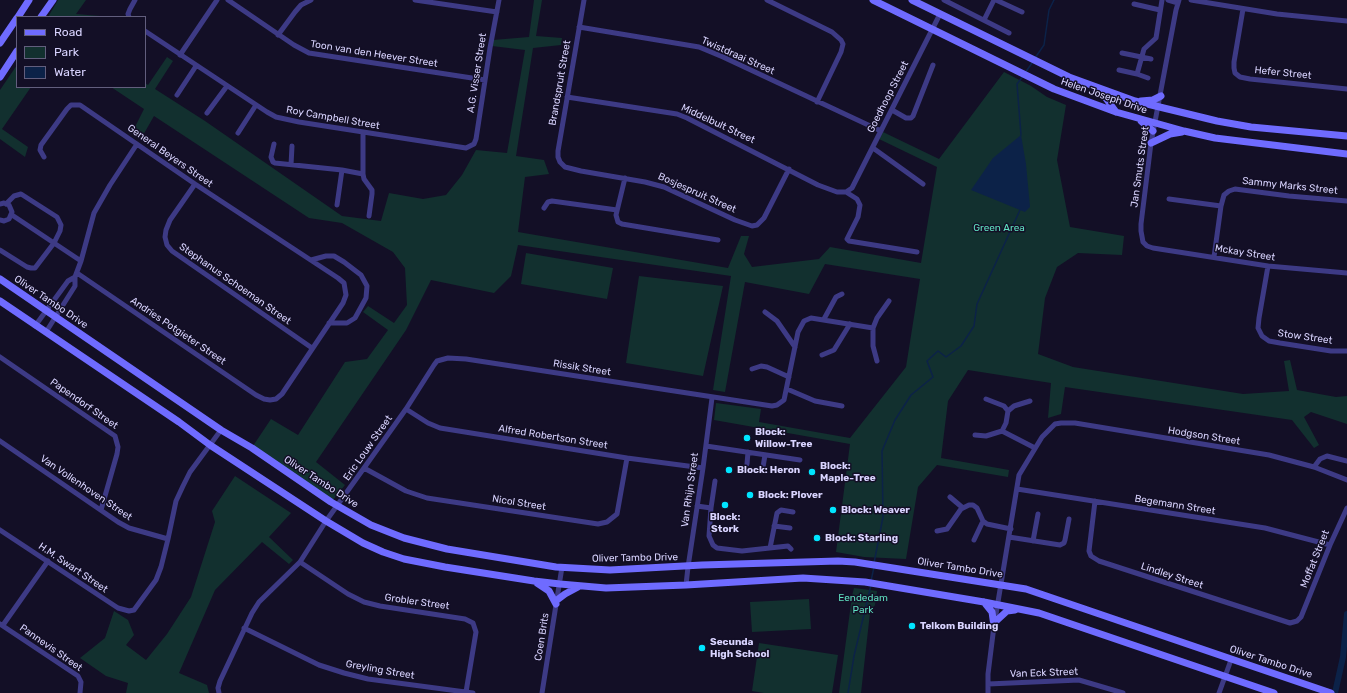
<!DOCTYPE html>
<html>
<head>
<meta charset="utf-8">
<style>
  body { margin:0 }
  #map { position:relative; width:1347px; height:693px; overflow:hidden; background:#130f26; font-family:Rubik,sans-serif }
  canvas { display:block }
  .legend { position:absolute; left:16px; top:16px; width:130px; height:72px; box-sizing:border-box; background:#130f26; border:1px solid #625e7d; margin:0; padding:5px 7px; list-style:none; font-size:12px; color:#d9d4ff }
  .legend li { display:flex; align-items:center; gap:8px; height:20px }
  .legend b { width:20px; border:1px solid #625e7d }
</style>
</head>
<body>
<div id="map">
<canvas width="1347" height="693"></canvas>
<ul class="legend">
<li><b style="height:5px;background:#6f6bff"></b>Road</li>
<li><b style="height:11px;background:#12302f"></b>Park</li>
<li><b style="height:11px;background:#0c2248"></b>Water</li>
</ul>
</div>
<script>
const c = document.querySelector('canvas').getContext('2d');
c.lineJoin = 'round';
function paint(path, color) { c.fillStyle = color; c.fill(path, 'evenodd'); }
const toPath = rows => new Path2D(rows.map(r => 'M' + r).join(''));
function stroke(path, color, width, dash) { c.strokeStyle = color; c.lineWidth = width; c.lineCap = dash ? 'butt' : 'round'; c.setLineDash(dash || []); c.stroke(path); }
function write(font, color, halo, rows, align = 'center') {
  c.font = font + ' Rubik,sans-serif'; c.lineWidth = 3; c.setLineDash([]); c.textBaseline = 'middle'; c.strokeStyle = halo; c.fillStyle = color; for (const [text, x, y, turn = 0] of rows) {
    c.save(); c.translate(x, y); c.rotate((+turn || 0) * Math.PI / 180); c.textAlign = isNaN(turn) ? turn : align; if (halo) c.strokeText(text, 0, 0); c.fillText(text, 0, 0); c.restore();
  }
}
paint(toPath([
  [58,0,86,0,76,14,112,17,48,17],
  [534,0,542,0,536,36,562,38,561,45,533,48,516,156,544,160,549,174,525,177,518,232,728,268,741,236,749,236,744,254,752,267,819,259,830,247,921,263,937,167,879,139,883,132,939,159,1004,72,1031,86,1047,97,1066,105,1057,160,1070,227,1124,236,1122,255,1078,253,1057,267,1045,298,1038,354,1073,367,1243,394,1289,391,1284,361,1290,360,1297,390,1336,397,1347,396,1347,424,1311,412,1304,417,1319,445,1314,448,1292,420,1065,387,1061,414,1048,418,1051,383,968,370,948,401,941,458,1009,470,1008,477,937,465,918,487,906,559,864,557,836,552,850,444,714,420,716,403,761,409,759,422,850,438,906,367,920,279,825,264,809,294,745,282,725,392,713,390,731,276,518,245,511,276,494,293,431,280,406,330,316,462,345,485,333,500,253,446,271,419,298,435,345,362,367,359,388,330,363,312,368,306,394,323,407,305,405,268,393,252,342,223,309,218,154,116,142,137,132,133,144,109,111,87,145,87,145,83,148,85,167,57,173,61,155,89,205,121,342,216,381,221,389,193,423,199,446,195,462,175,476,150,507,153,525,50,492,46,493,40,529,37],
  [17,65,17,87,31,87,2,129,28,147,25,157,0,139,0,90],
  [526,253,613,268,607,299,521,284],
  [639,276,723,286,703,376,626,363],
  [235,476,291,513,269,537,293,560,289,564,262,542,215,590,179,673,207,685,209,693,126,693,128,683,106,676,80,658,105,638,114,611,128,620,134,635,126,645,146,660,167,634,191,597,215,522,212,511],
  [854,588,877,591,875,605,870,613,861,693,839,693,852,596],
  [809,599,811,629,752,632,750,602],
  [759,643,838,655,832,693,764,693,752,691]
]), '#12302f');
paint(toPath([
  [1021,135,1026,164,1030,207,1025,212,971,190,993,158]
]), '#0c2248');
stroke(toPath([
  [1035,58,1044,45,1049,10,1054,0],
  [1025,73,1032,63],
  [1021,135,1017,84,1023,76],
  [874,563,883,517,882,451,895,420,911,395,933,377,927,361,938,351,946,357,961,346,974,326,977,304,1020,210],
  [871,581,874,567],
  [848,693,854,656,871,585]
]), '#0c2248', 1.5);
stroke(toPath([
  [1335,693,1343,657,1347,614]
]), '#0c2248', 6);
stroke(toPath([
  [228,0,294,45,309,53,485,80],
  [415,0,497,12],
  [584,0,558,151,558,157,560,162,565,167,581,171,645,182,664,187,735,220,752,226,757,225,764,218,789,169],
  [767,0,832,32,841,40,843,44,841,52,817,102],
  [944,0,1009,33],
  [996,0,1022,12],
  [1168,0,1178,3],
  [1179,0,1176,10,1151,143,1141,224,1141,231,1143,242,1147,246,1153,248,1268,266,1347,273],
  [1191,0,1277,14,1347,21],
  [1134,4,1160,10],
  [1243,9,1234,62,1234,68,1235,73,1240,77,1250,79,1347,89],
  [129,17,128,14,130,9,135,0],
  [984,20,994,0],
  [579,27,699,47,723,57,881,131],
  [145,31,267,112,276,117,299,122,466,148,474,144,476,139,490,48,499,0],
  [278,35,295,12,301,5,311,0],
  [1122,53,1151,59],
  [180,55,217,0],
  [1119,70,1137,74,1144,49,1156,38,1162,0],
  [1137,74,1148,78],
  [177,95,196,66],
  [567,97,677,114,687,118,818,185,837,192,846,192,852,188,940,14],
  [892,110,906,118,911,118,913,116,933,65],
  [207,113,227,86],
  [238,133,256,105],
  [363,133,363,174,364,179,372,190,372,194,369,216],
  [274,144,271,157,273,162,275,163,342,170,363,174],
  [873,148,923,184],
  [44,157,40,150,41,145,67,109,71,105,80,105,195,184,338,278,344,283,346,295,343,303,282,394,276,399,270,400,264,399,256,395,77,273],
  [291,165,292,146],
  [625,178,616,215,618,222,622,224,718,240],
  [195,184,170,220,166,230,165,237,167,245,172,251,312,348],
  [846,192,857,199,860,205,858,217,847,239,849,241,917,252],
  [1169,199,1221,206],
  [0,204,4,203,9,205,12,212,9,219,4,221,0,220],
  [337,205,342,170],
  [544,208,548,202,552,201,617,210],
  [12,215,81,261],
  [0,250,27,267,31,268,35,268,54,243,60,231,61,225,57,217,21,194,14,196,6,204],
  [1214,257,1221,206,1224,195,1229,191,1235,189,1289,196,1347,201],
  [311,260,326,256,334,256,344,262,361,275,367,286,366,298,355,318,347,323,329,323],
  [1268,266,1259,318,1258,328,1262,336,1269,341,1280,343,1331,351,1347,351],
  [765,312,777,321,795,347],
  [824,319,836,297,842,294],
  [35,326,68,281,75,277],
  [46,332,75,286,75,277,81,261,94,213,110,185,137,144],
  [822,355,834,350,850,324],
  [0,357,115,436,118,447,117,454,101,510],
  [877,361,873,346,873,328,877,318,889,301],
  [752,369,761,366,767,367,789,377],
  [787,389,815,401,842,406],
  [986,399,1004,406,1008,411,1006,423,1002,431],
  [406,409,428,423,440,428,627,458,703,468],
  [1008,411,1014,406,1030,401],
  [975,435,986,436,1002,431,1035,448],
  [0,441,118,522,129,528,168,539],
  [706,446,800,460],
  [747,464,748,452],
  [763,467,765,455],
  [1314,467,1320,459,1327,456,1347,461],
  [364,468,406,491,427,498,598,524,607,522,617,514,627,458],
  [1017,489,1265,528,1330,545],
  [950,497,963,508],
  [1095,501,1089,551,1091,556,1099,561,1290,623,1297,621,1301,617,1330,545,1347,508],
  [697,506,711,508,709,536,713,545,717,548,742,551,788,546,791,549],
  [711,508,715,481],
  [774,526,790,528],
  [0,530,118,608,129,611,134,610,156,580,161,567,168,539,176,501,183,486,190,472,221,430],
  [937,531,947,529,961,509,969,505,973,505,977,508,983,521,987,524,1011,529],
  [1009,537,1060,545,1064,543,1065,540,1069,519],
  [974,540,983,521],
  [1033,541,1038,514],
  [770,548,777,513,781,510,793,512],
  [300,562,348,594,364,602,380,606,465,619,473,623,476,632,466,692],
  [686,585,688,567,703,468,712,398],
  [0,624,78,676,81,682,80,693],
  [3,625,48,561],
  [244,628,319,665,344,673,368,679,473,693],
  [988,684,1079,680,1123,693],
  [219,693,218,688,220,681,252,613,259,602,300,562,326,521,364,468,406,409,434,365,437,361,448,358,466,359,772,406,777,405,784,400,798,332,804,321,811,318,873,328],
  [542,693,562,567],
  [988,693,988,674,994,626,1019,475,1042,437,1055,424,1061,423,1075,423,1269,455,1314,467,1347,480],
  [1219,693,1231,660]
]), '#3d3a85', 5);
stroke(toPath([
  [873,0,1054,89,1116,112,1184,131,1215,138,1347,154],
  [912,0,1069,77,1135,101,1217,121,1251,127,1347,136],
  [18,17,29,0],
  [41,17,53,0],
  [0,43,17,18],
  [0,77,17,51],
  [1096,91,1105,97,1116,112],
  [1141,101,1153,100,1161,96],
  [1141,121,1153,131],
  [1151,143,1170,134,1182,132],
  [0,279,221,430,252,448,331,502,371,525,404,538,447,549,556,567,610,570,702,565,838,561,855,562,1026,589,1331,693],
  [0,301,179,422,210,445,326,521,363,543,383,552,404,559,445,567,534,581,560,584,606,588,686,585,803,578,865,582,984,602,1039,613,1274,693],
  [537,583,549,591,556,604],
  [557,600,565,594,578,587],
  [984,602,992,612,994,626],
  [995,622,1007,611,1015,610]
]), '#6f6bff', 7);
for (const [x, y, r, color] of [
  [747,438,4,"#00e5ff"],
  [729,470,4,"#00e5ff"],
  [812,472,4,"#00e5ff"],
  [750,495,4,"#00e5ff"],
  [725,505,4,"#00e5ff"],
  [833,510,4,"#00e5ff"],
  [817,538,4,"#00e5ff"],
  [912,626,4,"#00e5ff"],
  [702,648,4,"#00e5ff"]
]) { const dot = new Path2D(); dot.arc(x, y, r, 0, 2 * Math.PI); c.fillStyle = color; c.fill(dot); stroke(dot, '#130f26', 1.5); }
write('10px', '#d9d4ff', '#130f26', [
  ["Toon van den Heever Street",374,54,9],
  ["Twistdraai Street",738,56,24],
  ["A.G. Visser Street",477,73,-81],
  ["Hefer Street",1283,73,6],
  ["Brandspruit Street",560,83,-80],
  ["Helen Joseph Drive",1104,96,19],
  ["Goedhoop Street",888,97,-63],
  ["Roy Campbell Street",333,118,10],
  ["Middelbult Street",718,124,25],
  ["General Beyers Street",170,156,35],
  ["Jan Smuts Street",1140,167,-82],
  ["Sammy Marks Street",1290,186,6],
  ["Bosjespruit Street",697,193,24],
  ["Mckay Street",1245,253,9],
  ["Stephanus Schoeman Street",235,284,35],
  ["Oliver Tambo Drive",51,302,34],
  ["Andries Potgieter Street",178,331,34],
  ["Stow Street",1305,337,8],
  ["Rissik Street",582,368,9],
  ["Papendorf Street",84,404,35],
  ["Hodgson Street",1204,436,9],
  ["Alfred Robertson Street",553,437,9],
  ["Eric Louw Street",368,448,-55],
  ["Oliver Tambo Drive",321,482,33],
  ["Van Vollenhoven Street",86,488,34],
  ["Van Rhijn Street",690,490,-82],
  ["Nicol Street",519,503,9],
  ["Begemann Street",1175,505,9],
  ["Oliver Tambo Drive",635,558,-1],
  ["Moffat Street",1315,559,-68],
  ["H.M. Swart Street",73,568,34],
  ["Oliver Tambo Drive",960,568,9],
  ["Lindley Street",1172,576,18],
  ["Grobler Street",417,602,8],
  ["Coen Brits",542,637,-81],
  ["Pannevis Street",51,648,35],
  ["Oliver Tambo Drive",1271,662,18],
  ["Greyling Street",380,670,10],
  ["Van Eck Street",1044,673,-2]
]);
write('10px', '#5fe0c0', '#130f26', [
  ["Green Area",999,228],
  ["Eendedam",863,598],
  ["Park",863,610]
]);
write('bold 10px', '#d9d4ff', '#130f26', [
  ["Block:",755,432],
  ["Willow-Tree",755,444],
  ["Block:",820,466],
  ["Maple-Tree",820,478],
  ["Block: Heron",737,470],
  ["Block: Plover",758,495],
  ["Block: Weaver",841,510],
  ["Block:",725,517,"center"],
  ["Stork",725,529,"center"],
  ["Block: Starling",825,538],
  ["Telkom Building",920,626],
  ["Secunda",710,642],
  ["High School",710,654]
], 'left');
</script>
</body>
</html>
